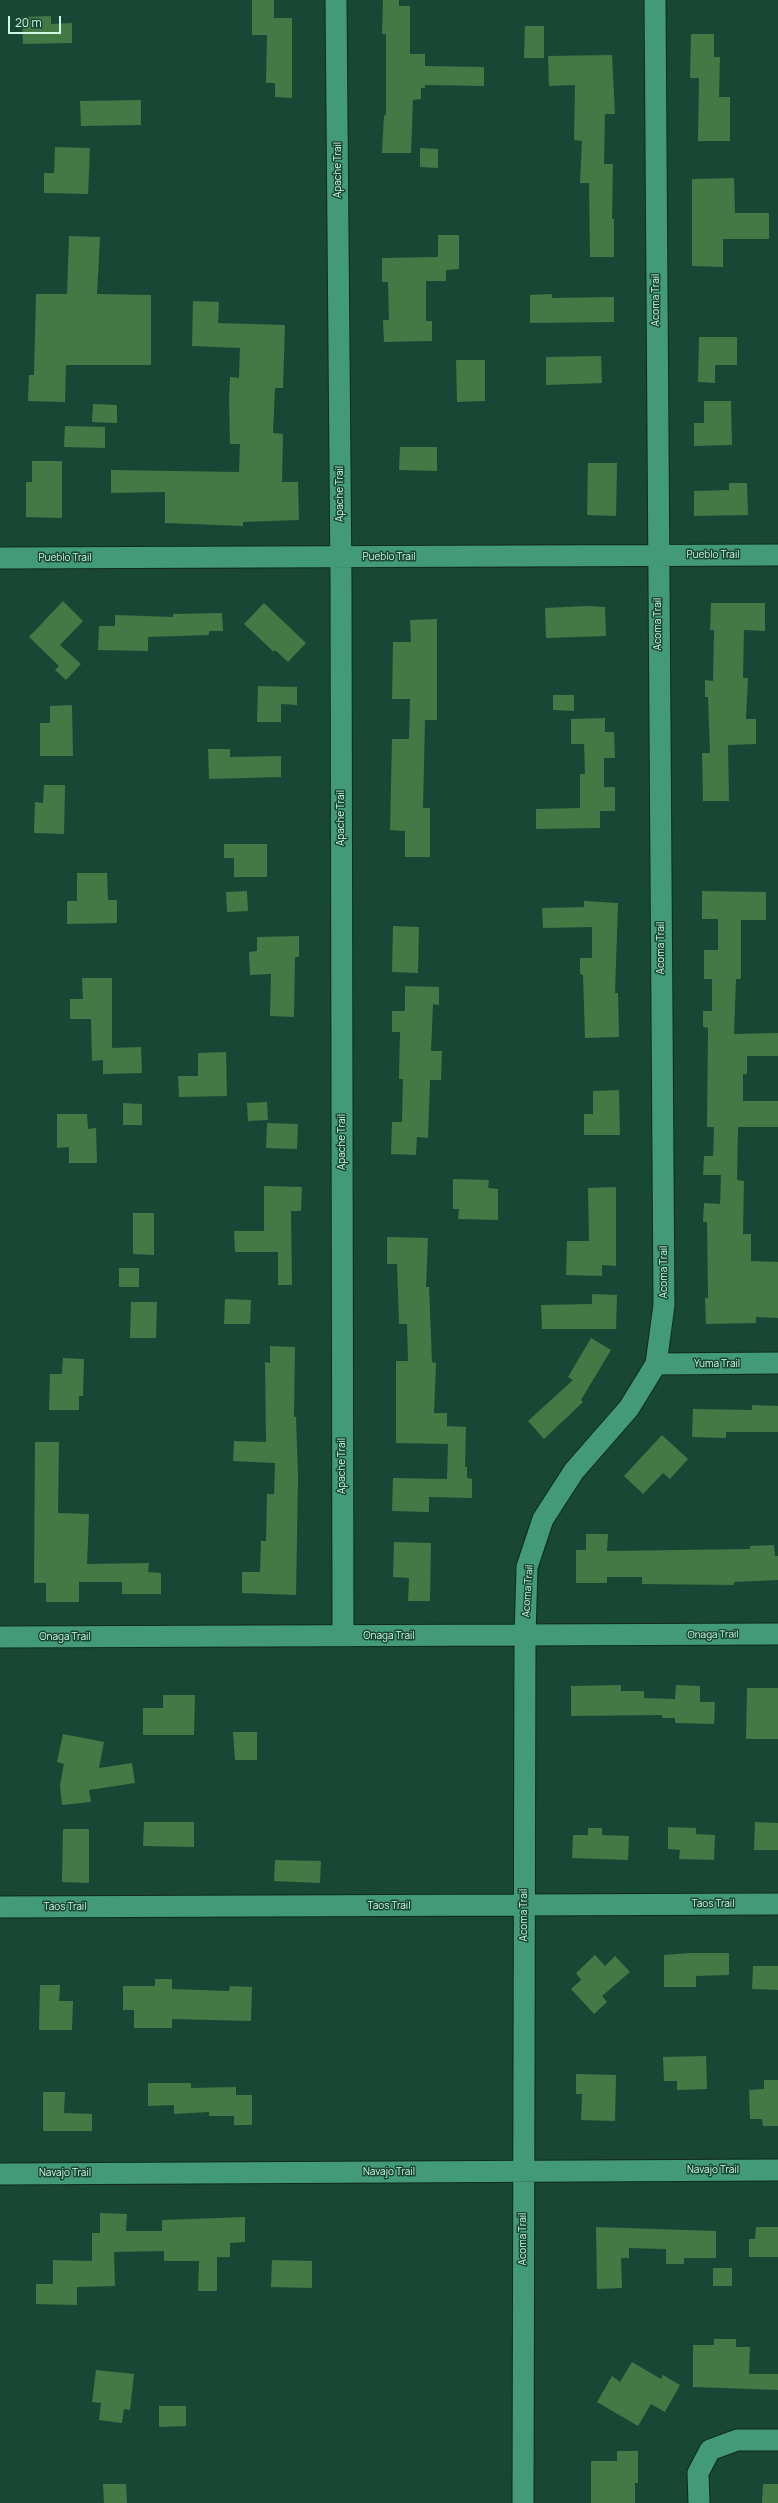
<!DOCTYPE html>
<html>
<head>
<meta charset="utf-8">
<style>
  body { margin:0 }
  #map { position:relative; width:778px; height:2503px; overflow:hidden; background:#194735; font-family:Manrope,sans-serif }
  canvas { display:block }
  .scale { position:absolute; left:8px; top:16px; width:53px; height:18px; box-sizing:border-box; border:2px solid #cff8e4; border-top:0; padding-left:5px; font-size:12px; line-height:14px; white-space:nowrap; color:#cff8e4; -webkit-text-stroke:3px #194735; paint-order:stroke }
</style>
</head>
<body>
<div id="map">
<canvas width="778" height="2503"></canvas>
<div class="scale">20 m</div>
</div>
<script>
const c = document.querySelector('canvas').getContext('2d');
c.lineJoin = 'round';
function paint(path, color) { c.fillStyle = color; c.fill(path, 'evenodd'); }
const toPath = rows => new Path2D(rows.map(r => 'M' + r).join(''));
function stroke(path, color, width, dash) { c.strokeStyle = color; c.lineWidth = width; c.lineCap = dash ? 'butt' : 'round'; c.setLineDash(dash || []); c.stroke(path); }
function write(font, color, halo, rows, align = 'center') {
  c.font = font + ' Manrope,sans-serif'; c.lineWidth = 3; c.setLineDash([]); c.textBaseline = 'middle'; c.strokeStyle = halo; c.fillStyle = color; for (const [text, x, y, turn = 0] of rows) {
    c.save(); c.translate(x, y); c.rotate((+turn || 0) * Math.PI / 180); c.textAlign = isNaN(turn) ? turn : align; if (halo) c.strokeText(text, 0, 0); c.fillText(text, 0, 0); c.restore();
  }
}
paint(toPath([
  [252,0,274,0,274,18,292,18,292,98,275,97,275,83,266,83,267,35,252,35],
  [383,0,399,0,399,6,410,6,410,54,425,54,425,66,484,67,484,86,425,85,425,88,421,88,421,99,413,100,411,153,382,153,384,115,386,116,386,34,382,34],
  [51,16,51,24,72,23,72,43,23,44,22,17],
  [525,26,544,26,544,58,524,58],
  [691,34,714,34,714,57,720,57,719,97,730,97,730,141,698,141,699,78,690,78],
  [612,55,615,114,605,114,604,164,613,164,612,219,614,219,614,257,590,257,589,183,580,183,582,141,574,140,575,85,549,86,548,56],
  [141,100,141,125,81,126,80,101],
  [55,147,90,148,88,194,44,193,44,173,54,173],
  [420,148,438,149,438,168,420,167],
  [734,178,735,213,769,213,769,239,723,239,723,267,692,266,692,179],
  [438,235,459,235,459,269,446,270,446,281,426,281,426,321,432,321,432,341,384,342,383,320,389,320,388,282,382,282,382,258,438,257],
  [69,236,100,237,97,294,151,295,151,365,66,365,65,402,28,401,29,375,34,375,36,294,67,294],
  [552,294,552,298,614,297,614,322,530,323,530,295],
  [193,301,219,302,218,323,285,325,283,388,275,388,273,433,283,434,282,482,298,482,299,520,243,522,243,526,165,523,165,492,111,493,111,470,239,472,240,444,230,444,229,399,230,377,239,378,240,348,192,346],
  [699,337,737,337,737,365,715,365,715,383,698,382],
  [601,356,602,383,546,385,546,357],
  [456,360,485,360,485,401,457,402],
  [704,401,731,401,732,445,694,446,694,423,704,423],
  [93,404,117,405,117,423,92,422],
  [65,426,105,427,105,448,64,447],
  [400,447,437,447,437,471,399,470],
  [32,461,62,461,62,518,26,517,26,482,32,482],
  [588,463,617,463,616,516,587,515],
  [729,483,747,483,748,515,694,516,694,491,729,490],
  [63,601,83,621,60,645,81,664,66,680,55,670,59,666,29,637],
  [264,603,306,643,288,662,275,650,274,652,244,624],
  [711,603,765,603,765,631,744,630,743,678,748,678,746,719,756,719,756,744,728,745,729,801,703,801,702,753,710,753,708,697,705,697,705,680,713,681,714,630,710,630],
  [586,606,605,607,606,636,546,638,545,608],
  [222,613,223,631,209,631,209,635,148,637,148,651,98,650,99,626,115,626,115,615,173,617,173,614],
  [437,619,437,720,425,720,423,808,430,808,430,857,405,857,405,831,390,830,392,739,409,739,410,699,392,699,393,642,411,642,410,620],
  [258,686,297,687,297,705,281,704,281,722,257,722],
  [553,695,574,695,574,711,553,710],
  [72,705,73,756,40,756,40,723,50,723,50,706],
  [605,718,605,732,614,732,615,758,604,758,604,787,615,787,615,811,600,811,600,828,536,829,536,809,580,808,580,774,585,774,584,744,571,744,571,719],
  [208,749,230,749,230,757,281,756,281,777,209,779],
  [44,785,65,785,64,834,34,833,35,802,43,803],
  [224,844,267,844,267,877,234,877,234,858,224,858],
  [77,873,107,873,108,900,117,900,117,923,67,924,67,901,77,901],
  [247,891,248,911,227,912,226,892],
  [702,891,766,892,766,920,741,920,741,979,736,979,734,1034,778,1033,778,1056,747,1056,747,1074,743,1074,743,1101,778,1101,778,1127,738,1127,737,1180,744,1181,743,1234,751,1234,751,1261,778,1262,778,1318,756,1317,756,1323,706,1324,705,1298,708,1298,707,1222,703,1222,704,1203,720,1204,721,1175,703,1175,704,1156,713,1156,714,1127,707,1127,708,1028,703,1027,703,1011,712,1011,712,979,704,979,704,950,718,950,718,919,702,919],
  [584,901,618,903,615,993,618,993,619,1037,585,1038,583,975,580,974,580,958,592,958,592,927,543,928,542,908,584,907],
  [393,926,419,927,418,973,392,972],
  [299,936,299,957,295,957,294,1017,270,1016,271,974,250,975,249,952,257,951,257,937],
  [82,978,112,978,112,1048,141,1047,142,1073,103,1074,103,1060,92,1061,91,1019,70,1019,70,999,83,999],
  [405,986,439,987,439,1005,433,1004,431,1051,442,1051,441,1080,430,1080,428,1138,417,1137,416,1155,391,1154,392,1122,402,1122,403,1079,399,1079,400,1032,392,1032,392,1011,405,1011],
  [226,1052,227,1096,179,1097,178,1076,198,1076,198,1053],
  [619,1090,620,1135,584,1135,584,1114,593,1114,593,1091],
  [267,1102,268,1120,248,1121,247,1103],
  [123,1103,142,1104,142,1125,123,1125],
  [57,1114,87,1114,88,1129,96,1128,97,1163,69,1163,69,1147,57,1148],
  [267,1123,298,1124,297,1149,266,1148],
  [453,1179,489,1180,488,1188,498,1189,498,1220,458,1219,459,1209,453,1209],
  [264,1186,302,1187,301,1211,291,1211,292,1285,278,1285,278,1252,235,1252,234,1231,264,1231],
  [616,1187,616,1266,602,1265,602,1276,566,1275,567,1241,589,1241,588,1188],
  [133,1213,154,1213,154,1255,133,1254],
  [387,1237,428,1238,426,1287,429,1287,432,1362,436,1363,434,1413,447,1413,447,1426,466,1427,465,1467,467,1467,467,1478,472,1479,472,1498,429,1497,429,1512,392,1511,393,1478,447,1479,448,1444,396,1443,396,1361,408,1361,407,1324,399,1324,397,1264,387,1264],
  [119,1268,139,1268,139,1287,119,1287],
  [592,1294,617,1295,616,1329,542,1329,541,1305,592,1304],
  [225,1299,251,1300,250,1324,224,1324],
  [131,1302,157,1302,156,1338,130,1338],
  [591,1338,611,1350,581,1400,583,1402,544,1439,528,1421,573,1380,568,1377],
  [270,1346,295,1347,294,1417,296,1417,298,1477,296,1595,242,1593,242,1572,260,1572,261,1541,266,1541,267,1494,274,1494,275,1463,233,1461,234,1441,266,1442,265,1362,270,1363],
  [63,1358,84,1359,83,1396,79,1396,79,1410,49,1410,50,1374,62,1374],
  [752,1405,778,1406,778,1432,726,1432,726,1438,692,1437,693,1409,752,1410],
  [662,1435,688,1459,670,1479,663,1473,643,1494,624,1476],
  [35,1442,59,1442,58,1513,89,1514,87,1564,149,1563,148,1572,161,1573,161,1594,122,1594,122,1582,79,1582,79,1602,46,1602,46,1583,34,1583],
  [586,1534,608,1534,607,1551,750,1549,750,1546,774,1545,775,1556,778,1556,778,1580,734,1582,734,1585,642,1584,642,1577,607,1577,607,1583,576,1583,576,1550,586,1550],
  [394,1542,431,1543,430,1601,408,1601,409,1578,393,1577],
  [621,1685,621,1691,644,1691,644,1698,675,1699,676,1685,700,1686,700,1702,715,1702,714,1724,675,1723,675,1718,662,1718,662,1715,571,1716,571,1686],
  [747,1688,778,1688,778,1739,746,1739],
  [163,1695,195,1695,194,1735,143,1735,143,1708,163,1708],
  [233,1732,257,1732,257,1760,235,1760],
  [63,1734,104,1742,99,1768,132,1763,135,1783,89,1790,91,1802,62,1805,60,1785,64,1764,57,1762],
  [144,1822,194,1822,194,1847,143,1846],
  [755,1822,778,1823,778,1850,754,1850],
  [668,1827,696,1828,696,1834,715,1835,714,1860,679,1859,680,1850,668,1849],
  [588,1828,602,1828,602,1835,629,1836,628,1860,572,1858,573,1835,588,1835],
  [63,1829,89,1829,89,1883,62,1882],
  [275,1860,321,1861,320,1883,274,1881],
  [690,1953,729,1953,729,1975,696,1976,696,1987,664,1987,664,1955],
  [595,1955,605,1966,615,1956,630,1972,602,1996,607,2002,594,2014,571,1989,581,1980,576,1973],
  [753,1966,778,1966,778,1990,752,1989],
  [155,1979,172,1979,172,1989,229,1991,230,1986,252,1987,251,2021,172,2019,172,2028,134,2028,134,2010,123,2010,123,1986,155,1986],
  [40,1985,60,1985,59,2001,73,2001,72,2030,39,2030],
  [706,2056,707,2089,677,2090,677,2081,664,2081,663,2057],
  [576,2074,616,2075,615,2121,581,2120,582,2094,576,2094],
  [764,2080,778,2080,778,2126,763,2126,762,2119,750,2119,749,2090,764,2089],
  [148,2083,191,2083,191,2088,236,2087,236,2095,252,2095,252,2125,234,2125,234,2116,209,2116,209,2112,174,2114,174,2105,148,2106],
  [43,2092,65,2092,64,2113,92,2114,92,2131,43,2131],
  [100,2213,127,2214,126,2231,162,2231,162,2220,245,2217,245,2242,230,2243,230,2257,217,2257,217,2291,198,2291,199,2261,164,2261,164,2251,114,2252,115,2286,77,2287,77,2305,36,2304,36,2284,53,2284,53,2260,92,2261,92,2233,100,2233],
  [596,2227,716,2231,716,2258,684,2258,684,2264,666,2264,666,2249,629,2248,629,2258,621,2258,622,2288,597,2289],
  [756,2227,778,2227,778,2257,749,2257,749,2239,755,2239],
  [272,2260,312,2261,312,2288,271,2287],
  [713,2268,732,2268,732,2286,713,2286],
  [714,2339,736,2339,736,2347,750,2347,749,2374,778,2374,778,2390,693,2387,693,2345,714,2345],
  [632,2362,661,2379,663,2375,680,2385,665,2412,651,2404,638,2426,597,2402,612,2376,620,2382],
  [96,2370,134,2374,130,2410,124,2409,122,2423,99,2420,101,2403,92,2402],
  [159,2406,186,2406,186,2426,159,2427],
  [617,2451,638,2451,638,2483,635,2483,635,2503,591,2503,591,2461,617,2461],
  [103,2484,126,2484,127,2503,104,2503],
  [763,2484,778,2484,778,2503,762,2503]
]), '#437944');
const minor = toPath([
  [336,0,341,582,343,1636],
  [0,558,778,555],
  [656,1364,778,1363],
  [0,1637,778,1634],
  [0,1907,778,1904],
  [0,2174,778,2170],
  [523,2503,525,1637,527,1567,543,1519,574,1471,629,1408,656,1364,664,1305,655,0],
  [699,2503,698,2473,710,2450,737,2440,778,2440]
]);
stroke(minor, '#0f2a1f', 23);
stroke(minor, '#439a78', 21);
write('10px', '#cff8e4', '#194735', [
  ["Apache Trail",338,170,-90],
  ["Acoma Trail",656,300,-90],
  ["Apache Trail",340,494,-90],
  ["Pueblo Trail",713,555],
  ["Pueblo Trail",389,557],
  ["Pueblo Trail",65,558],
  ["Acoma Trail",658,624,-90],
  ["Apache Trail",341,818,-90],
  ["Acoma Trail",661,948,-90],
  ["Apache Trail",342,1142,-90],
  ["Acoma Trail",664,1272,-90],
  ["Yuma Trail",717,1364],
  ["Apache Trail",342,1466,-90],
  ["Acoma Trail",528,1591,-86],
  ["Onaga Trail",713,1635,-1],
  ["Onaga Trail",389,1636],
  ["Onaga Trail",65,1637],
  ["Taos Trail",713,1904],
  ["Taos Trail",389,1906],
  ["Taos Trail",65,1907],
  ["Acoma Trail",524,1915,-90],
  ["Navajo Trail",713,2170],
  ["Navajo Trail",389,2172],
  ["Navajo Trail",65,2173],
  ["Acoma Trail",523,2239,-90]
]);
</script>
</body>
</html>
